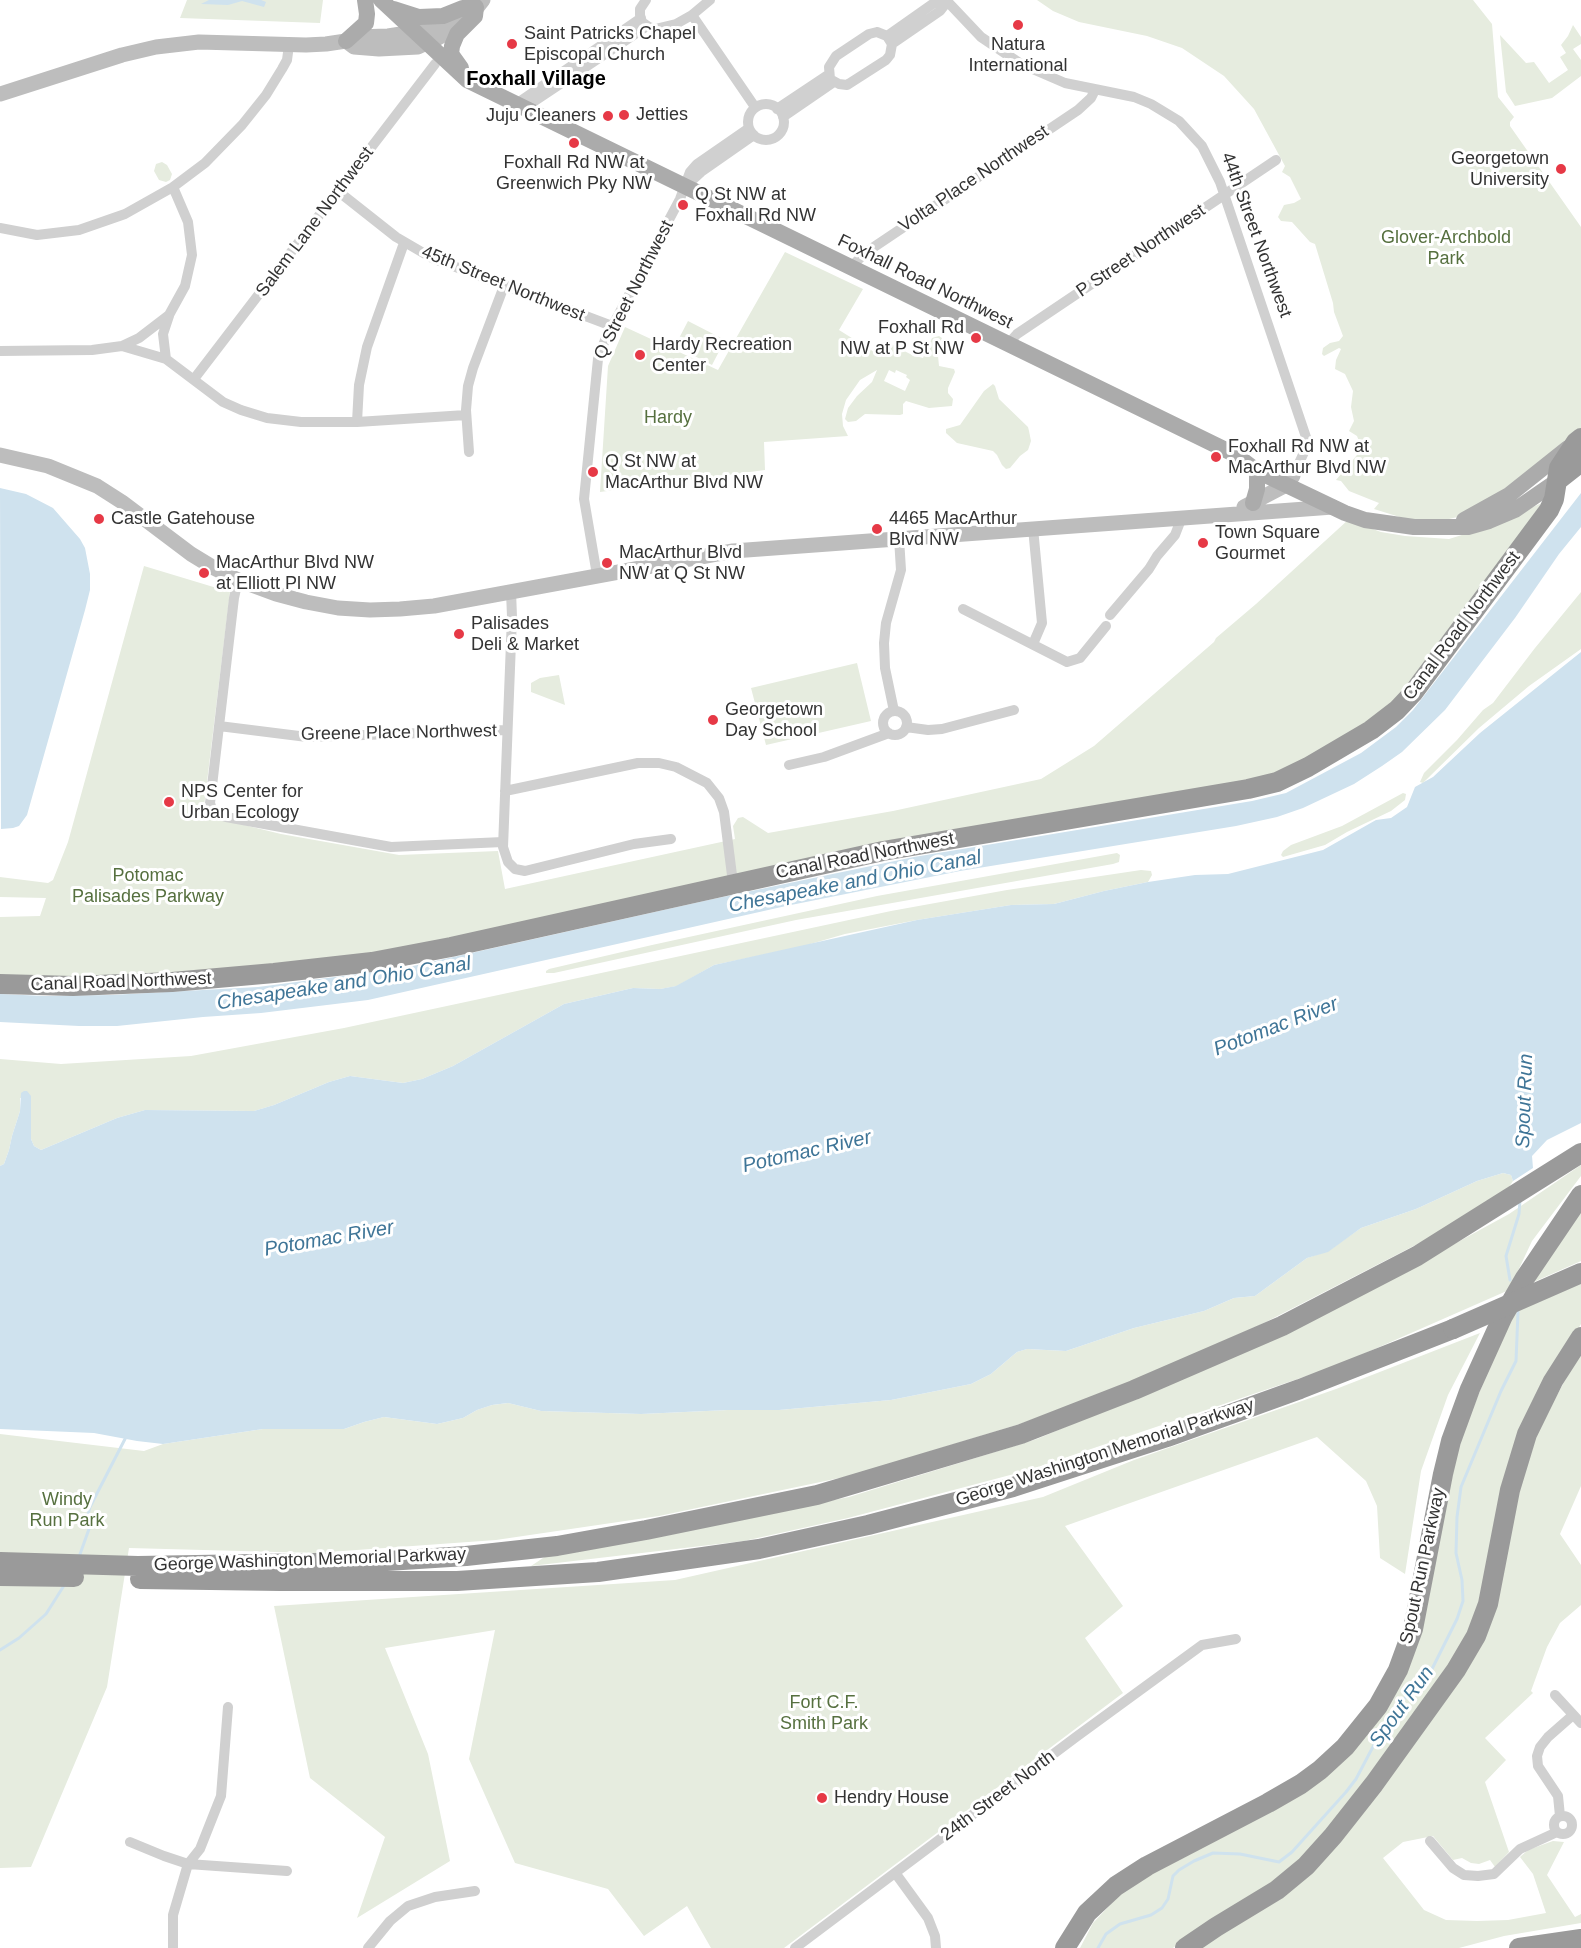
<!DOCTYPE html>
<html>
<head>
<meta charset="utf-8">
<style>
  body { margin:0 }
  canvas { display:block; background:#fff }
</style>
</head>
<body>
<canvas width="1581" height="1948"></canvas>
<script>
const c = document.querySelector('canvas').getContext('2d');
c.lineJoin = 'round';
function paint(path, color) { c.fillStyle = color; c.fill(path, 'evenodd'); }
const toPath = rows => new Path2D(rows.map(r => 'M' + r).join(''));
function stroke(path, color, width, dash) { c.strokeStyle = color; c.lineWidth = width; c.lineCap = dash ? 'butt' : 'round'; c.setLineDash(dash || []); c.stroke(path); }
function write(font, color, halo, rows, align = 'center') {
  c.font = font + ' Arial,sans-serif'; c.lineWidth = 6; c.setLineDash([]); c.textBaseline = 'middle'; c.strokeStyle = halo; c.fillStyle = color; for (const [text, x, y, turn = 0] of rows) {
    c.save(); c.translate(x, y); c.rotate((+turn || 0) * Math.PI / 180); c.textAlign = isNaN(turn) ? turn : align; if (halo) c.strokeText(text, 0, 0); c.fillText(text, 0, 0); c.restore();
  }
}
paint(toPath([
  [187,0,323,0,320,23,180,18],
  [1037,0,1473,0,1492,24,1498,97,1514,117,1510,122,1510,126,1581,227,1581,433,1531,474,1466,515,1449,519,1406,519,1374,509,1379,503,1349,491,1341,481,1336,480,1362,449,1357,436,1349,431,1354,421,1351,407,1353,391,1345,374,1335,369,1336,360,1341,349,1339,348,1324,356,1322,354,1323,348,1330,343,1339,341,1343,336,1334,312,1333,303,1315,244,1310,242,1292,222,1281,221,1278,217,1284,205,1294,203,1301,199,1290,177,1282,172,1285,166,1254,109,1224,76,1182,48,1147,36,1079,22,1053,11],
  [1573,25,1581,37,1581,44,1573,49,1581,60,1581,76,1552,98,1515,106,1506,92,1500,35,1526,63,1534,62,1549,83,1568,70,1560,57,1566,53,1561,45,1568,36],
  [162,162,167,165,172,174,170,180,166,182,159,180,154,171,156,164],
  [785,252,863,289,839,330,879,355,882,348,891,344,912,355,923,358,932,338,939,336,942,338,938,356,939,366,954,369,955,372,948,388,948,393,953,399,952,406,929,408,906,401,903,404,903,414,900,415,865,414,856,421,848,422,845,419,848,408,857,396,872,382,877,370,860,380,846,400,842,414,843,426,848,436,764,442,765,470,600,492,608,366,625,327,718,370],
  [889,370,895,373,896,370,907,375,906,377,910,380,905,391,884,381],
  [688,321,725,340,712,365,675,346],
  [993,384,995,386,999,399,1028,427,1029,431,1031,441,1028,450,1020,456,1010,468,1006,469,1002,465,997,455,993,451,957,443,946,433,946,429,960,425,984,391],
  [1542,503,1397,704,1288,772,418,949,159,976,0,977,0,917,40,916,46,898,0,897,0,877,48,883,53,880,68,842,144,566,230,592,203,815,281,834,399,855,498,851,505,889,735,839,733,826,738,818,743,817,768,833,893,811,1041,779,1094,746,1214,642,1216,638,1256,604,1348,520,1381,532,1405,536,1449,539,1478,530],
  [1581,592,1581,649,1529,686,1479,728,1427,779,1423,783,1420,782,1424,773,1457,740,1483,710,1493,703,1535,648],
  [857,663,871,721,766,745,751,688],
  [559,675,565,705,531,692,531,683,540,678],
  [1403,793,1406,794,1405,800,1391,811,1347,832,1325,845,1283,857,1281,855,1283,851,1291,845,1342,826],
  [1117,853,1120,855,1119,862,1113,864,796,920,554,973,546,973,546,971,549,969,652,945,877,896],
  [1141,870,1151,871,1152,875,1148,882,1104,891,1054,904,1011,905,917,920,845,934,800,947,714,965,677,986,660,989,633,988,564,1004,453,1066,422,1079,403,1083,350,1076,329,1082,274,1105,254,1111,145,1110,117,1118,41,1150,34,1146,31,1139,31,1097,20,1098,20,1111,12,1136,9,1150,4,1164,0,1166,0,1059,61,1064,191,1056,344,1028,891,911,1007,890],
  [1581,1165,1581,1176,1532,1241,1509,1290,1336,1366,1029,1470,848,1518,744,1541,531,1566,546,1556,849,1497,1037,1439,1202,1369,1436,1254,1509,1214],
  [1503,1173,1511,1175,1513,1181,1509,1187,1439,1233,1262,1324,1128,1383,1020,1424,849,1476,659,1516,496,1540,315,1553,129,1548,107,1687,31,1867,0,1868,0,1434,144,1451,163,1444,263,1429,344,1429,364,1422,384,1417,437,1424,463,1418,477,1410,492,1405,508,1403,541,1411,641,1414,728,1410,779,1410,891,1400,971,1384,991,1374,1017,1352,1027,1349,1066,1351,1134,1328,1204,1311,1234,1298,1255,1296,1307,1258,1328,1251,1361,1228,1416,1209,1477,1181],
  [1581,1206,1581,1261,1527,1285],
  [1581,1282,1581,1324,1548,1377,1485,1597,1458,1653,1318,1844,1280,1878,1193,1932,1173,1948,1080,1948,1093,1923,1129,1885,1286,1801,1384,1708,1454,1455,1512,1312],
  [1480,1333,1448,1395,1421,1471,1405,1574,1380,1558,1377,1506,1366,1481,1317,1437,1065,1526,1123,1606,1085,1638,1123,1693,784,1948,711,1948,687,1906,644,1936,608,1889,515,1863,469,1759,495,1630,385,1648,428,1754,450,1861,357,1918,385,1837,310,1778,274,1606,675,1580,1043,1497,1134,1460,1336,1389],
  [1581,1351,1581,1486,1560,1534,1581,1565,1581,1605,1560,1623,1547,1647,1531,1691,1533,1693,1485,1738,1506,1760,1485,1782,1509,1852,1495,1867,1490,1860,1479,1864,1471,1863,1462,1858,1453,1860,1433,1836,1403,1842,1383,1858,1424,1910,1446,1920,1477,1921,1508,1920,1546,1913,1533,1874,1520,1857,1528,1850,1553,1841,1564,1842,1547,1875,1575,1917,1581,1914,1581,1923,1504,1936,1459,1948,1195,1948,1274,1899,1453,1691,1533,1439]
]), '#e6ecdf');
paint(toPath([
  [209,0,261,0,266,2,264,7,242,1,228,5,201,4],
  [0,488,26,494,53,508,80,539,85,548,90,574,90,590,85,610,27,815,19,826,13,828,1,829],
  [1581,493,1581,527,1559,554,1515,618,1445,710,1402,752,1382,766,1354,784,1303,808,1277,817,1236,826,960,871,786,906,368,1000,261,1013,203,1017,117,1026,79,1026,0,1022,0,994,45,996,111,995,258,987,404,968,713,899,914,857,1252,801,1286,793,1361,753,1396,727,1413,710],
  [1581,652,1581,1123,1547,1140,1532,1156,1533,1168,1513,1181,1511,1175,1503,1173,1477,1181,1416,1209,1361,1228,1328,1252,1307,1258,1255,1296,1234,1298,1204,1311,1134,1328,1066,1351,1027,1349,1017,1352,991,1374,971,1384,891,1400,779,1410,728,1410,641,1414,541,1411,508,1403,492,1405,477,1410,463,1418,437,1424,384,1417,364,1422,344,1429,263,1429,163,1444,137,1441,94,1433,0,1429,0,1166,4,1164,9,1150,12,1136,20,1111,21,1093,24,1091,27,1091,31,1096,31,1139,34,1146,41,1150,117,1118,145,1110,254,1111,274,1105,329,1082,350,1076,403,1083,422,1079,453,1066,564,1004,633,988,660,989,676,986,714,965,917,920,1011,905,1054,904,1104,891,1148,882,1195,875,1228,874,1323,850,1376,820,1391,818,1407,807,1415,787,1433,777,1480,733]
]), '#cfe2ee');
stroke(toPath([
  [1510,1280,1506,1256,1519,1214,1520,1200],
  [79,1557,89,1529,88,1514,90,1507,126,1437],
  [0,1650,19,1638,46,1614,65,1584],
  [1098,1948,1106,1934,1120,1924,1151,1915,1162,1908,1168,1899,1173,1876,1179,1870,1194,1861,1213,1853,1240,1854,1279,1862,1292,1852,1346,1792,1356,1779,1386,1722,1399,1704,1431,1671,1457,1619,1463,1601,1462,1580,1456,1553,1457,1517,1461,1487,1501,1391,1516,1361,1518,1312]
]), '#cfe2ee', 3);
stroke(toPath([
  [646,0,640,9,640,15,642,22,649,27,655,29,676,24,692,15,710,0],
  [946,0,981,37,1021,64,1065,83,1134,97,1151,104,1179,121,1202,146,1220,182,1306,437,1306,448,1293,476],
  [692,15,755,107],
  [877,32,887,36,892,44,890,55,886,60,847,85,839,84,830,79,829,67,836,56,869,34,877,32],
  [887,36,934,3,947,2],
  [892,44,940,11,947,2],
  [516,104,641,18],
  '748 122a18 18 0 1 1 36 0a18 18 0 1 1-36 0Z',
  [524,108,647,26],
  [777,109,828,75],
  [783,117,834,82],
  [688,184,701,172,754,135],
  [339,192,396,237,432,258,612,326],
  [0,228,37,235,79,230,125,214,173,187,205,163,242,125,266,95,282,69,287,60,289,45],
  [851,267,865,253,1078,110,1091,98,1095,90],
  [1008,344,1017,334,1276,160],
  [122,346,166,359,223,402,241,410,267,418,301,422,357,422,466,415],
  [0,351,92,350,122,346,139,338,169,315,185,286,192,255,188,222,173,187],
  [166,359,163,334,169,316],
  [194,379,435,64],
  [357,422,359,385,367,347,404,243],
  [469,452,466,410,468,386,473,368,504,286],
  [1033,528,1042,623,1033,644],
  [597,575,584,499,598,359,605,340,680,199,690,172,697,164,749,128],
  [238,580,234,598,210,803,213,813,226,817,391,847,503,842],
  [511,591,512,617,503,847,508,862,515,869,525,871,634,844,671,839],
  [963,609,1067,662,1080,658,1106,626],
  [1110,615,1149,569,1157,556,1175,535,1182,517],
  [894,711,885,668,884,643,886,623,901,570,899,538],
  '883 723a12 12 0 1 1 24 0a12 12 0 1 1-24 0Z',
  [219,726,307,737,507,730],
  [906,727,928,730,942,729,1014,710],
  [789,765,824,757,889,733],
  [505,791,638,763,659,763,676,767,707,783,719,798,724,812,733,883],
  [1555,1695,1581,1723],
  '1554 1825a9 9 0 1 1 18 0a9 9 0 1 1-18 0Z',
  [1560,1816,1558,1796,1538,1766,1537,1756,1540,1747,1548,1737,1573,1715],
  [1430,1841,1453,1868,1464,1875,1478,1876,1494,1874,1520,1849,1557,1832],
  [130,1842,164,1856,188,1864,287,1871],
  [896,1874,928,1918,935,1936,936,1948],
  [173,1948,173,1915,188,1864,200,1849,221,1796,228,1707],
  [368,1948,390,1921,408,1906,435,1897,475,1891],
  [795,1948,1076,1737,1202,1645,1236,1639]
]), '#d0d0d0', 10);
stroke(toPath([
  [346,41,354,47,379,49,418,47,438,38,458,27,469,18,483,0],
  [0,94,122,55,156,47,199,42,306,45,326,44,346,41,355,37,388,36,414,32,429,28,456,16],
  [0,455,48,466,97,486,122,502,191,554,214,568,238,580,276,594,306,602,338,608,370,610,400,609,434,606,733,551,1333,507],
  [1244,507,1286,485,1293,476]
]), '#bdbdbd', 15);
stroke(toPath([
  [381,0,467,80,1236,455,1257,471,1345,513,1365,520,1414,527,1468,527,1489,521,1515,510,1557,481],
  [394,9,419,17,443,16,463,8,476,7,475,16,457,34,452,46,451,54,461,68],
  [346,41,366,23,367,14,365,0],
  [1253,503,1257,489,1257,471],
  [1464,520,1509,495,1568,448]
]), '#ababab', 16);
stroke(toPath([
  [1557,481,1581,462],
  [0,984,73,986,172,982,274,973,372,962,451,947,883,851,1248,789,1277,782,1308,767,1371,730,1397,710,1413,693,1549,510,1554,499,1559,468,1576,442,1581,438],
  [0,1562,138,1566,371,1562,466,1556,557,1546,646,1530,817,1495,1021,1434,1134,1390,1282,1326,1417,1256,1581,1153],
  [0,1576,74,1577],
  [140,1579,280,1581,457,1581,598,1572,759,1549,868,1525,1013,1487,1167,1437,1300,1389,1453,1329],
  [1065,1948,1087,1913,1116,1886,1147,1866,1268,1803,1301,1784,1320,1770,1345,1747,1378,1706,1398,1670,1413,1629,1443,1474,1451,1441,1470,1389,1503,1316,1525,1278,1581,1195],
  [1185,1948,1216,1927,1277,1890,1306,1866,1333,1836,1374,1784,1456,1670,1476,1636,1488,1604,1510,1490,1527,1434,1553,1381,1581,1337],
  [1519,1948,1581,1939]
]), '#9a9a9a', 20);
stroke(toPath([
  [1453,1329,1581,1273]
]), '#9a9a9a', 20);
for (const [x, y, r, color] of [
  [1018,25,6,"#e63946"],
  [512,44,6,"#e63946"],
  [624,115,6,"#e63946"],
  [608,116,6,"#e63946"],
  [574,143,6,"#e63946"],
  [1561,169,6,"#e63946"],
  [683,205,6,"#e63946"],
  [976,338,6,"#e63946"],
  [640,355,6,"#e63946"],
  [1216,457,6,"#e63946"],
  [593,472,6,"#e63946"],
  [99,519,6,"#e63946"],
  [877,529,6,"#e63946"],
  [1203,543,6,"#e63946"],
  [607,563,6,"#e63946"],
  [204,573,6,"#e63946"],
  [459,634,6,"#e63946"],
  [713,720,6,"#e63946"],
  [169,802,6,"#e63946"],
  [822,1798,6,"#e63946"]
]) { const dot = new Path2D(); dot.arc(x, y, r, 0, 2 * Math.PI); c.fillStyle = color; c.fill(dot); stroke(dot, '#fff', 2); }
write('18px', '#333', '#fff', [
  ["Saint Patricks Chapel",524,34],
  ["Episcopal Church",524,55],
  ["Natura",1018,45,"center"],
  ["International",1018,66,"center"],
  ["Jetties",636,115],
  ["Juju Cleaners",596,116,"right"],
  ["Georgetown",1549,159,"right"],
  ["University",1549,180,"right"],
  ["Foxhall Rd NW at",574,163,"center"],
  ["Greenwich Pky NW",574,184,"center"],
  ["Q St NW at",695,195],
  ["Foxhall Rd NW",695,216],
  ["Foxhall Rd",964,328,"right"],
  ["NW at P St NW",964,349,"right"],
  ["Hardy Recreation",652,345],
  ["Center",652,366],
  ["Foxhall Rd NW at",1228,447],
  ["MacArthur Blvd NW",1228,468],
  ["Q St NW at",605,462],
  ["MacArthur Blvd NW",605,483],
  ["Castle Gatehouse",111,519],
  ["4465 MacArthur",889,519],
  ["Blvd NW",889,540],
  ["Town Square",1215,533],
  ["Gourmet",1215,554],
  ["MacArthur Blvd",619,553],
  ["NW at Q St NW",619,574],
  ["MacArthur Blvd NW",216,563],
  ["at Elliott Pl NW",216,584],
  ["Palisades",471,624],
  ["Deli & Market",471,645],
  ["Georgetown",725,710],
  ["Day School",725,731],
  ["NPS Center for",181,792],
  ["Urban Ecology",181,813],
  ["Hendry House",834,1798]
], 'left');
write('18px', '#333', '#fff', [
  ["Volta Place Northwest",974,179,-34],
  ["Salem Lane Northwest",315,222,-53],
  ["44th Street Northwest",1256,235,70],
  ["P Street Northwest",1141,251,-34],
  ["Foxhall Road Northwest",925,282,26],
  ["45th Street Northwest",503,284,22],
  ["Q Street Northwest",634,290,-63],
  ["Canal Road Northwest",1462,626,-53],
  ["Greene Place Northwest",399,733,-1],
  ["Canal Road Northwest",865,856,-11],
  ["Canal Road Northwest",121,982,-2],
  ["George Washington Memorial Parkway",1105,1453,-18],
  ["George Washington Memorial Parkway",310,1560,-2],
  ["Spout Run Parkway",1423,1566,-78],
  ["24th Street North",998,1796,-37]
]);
write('18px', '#56703f', '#fff', [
  ["Glover-Archbold",1446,238],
  ["Park",1446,259],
  ["Hardy",668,418],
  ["Potomac",148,876],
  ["Palisades Parkway",148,897],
  ["Windy",67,1500],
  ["Run Park",67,1521],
  ["Fort C.F.",824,1703],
  ["Smith Park",824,1724]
]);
write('bold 20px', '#000', '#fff', [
  ["Foxhall Village",536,79]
]);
write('italic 20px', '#3f7597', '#fff', [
  ["Chesapeake and Ohio Canal",855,882,-11],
  ["Chesapeake and Ohio Canal",344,984,-9],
  ["Potomac River",1276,1027,-21],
  ["Spout Run",1525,1101,-88],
  ["Potomac River",807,1152,-13],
  ["Potomac River",329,1239,-10],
  ["Spout Run",1402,1707,-54]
]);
</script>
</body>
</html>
